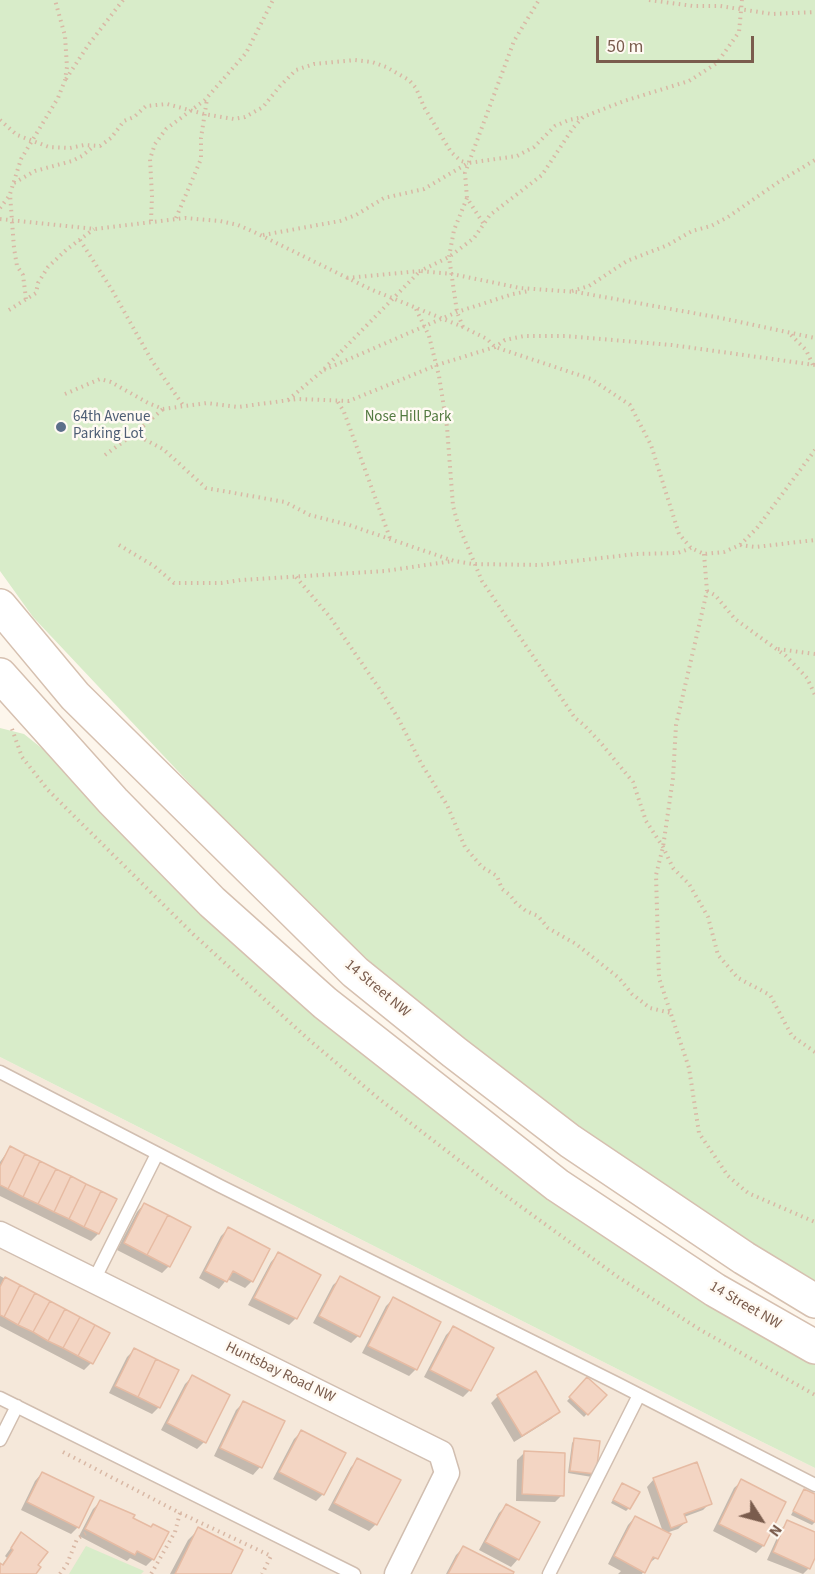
<!DOCTYPE html>
<html>
<head>
<meta charset="utf-8">
<style>
  body { margin:0 }
  #map { position:relative; width:815px; height:1574px; overflow:hidden; background:#fdf6ec; font-family:"Source Sans 3",sans-serif }
  canvas { display:block }
  .north { position:absolute; left:731px; top:1490px; width:60px; height:60px; -webkit-text-stroke:4px #fffaf3; paint-order:stroke; rotate:126deg; font-size:16px; font-weight:700; line-height:24px; text-align:center; color:#7a5c4d }
  .north::after { content:''; display:block; margin:auto; width:21px; height:27px; background:#7a5c4d; clip-path:polygon(50% 0,100% 100%,50% 72%,0 100%) }
  .scale { position:absolute; left:596px; top:36px; width:158px; height:27px; box-sizing:border-box; border:3px solid #7a5c4d; border-top:0; padding-left:8px; font-size:18px; line-height:21px; white-space:nowrap; color:#7a5c4d; -webkit-text-stroke:4px #fffaf3; paint-order:stroke }
</style>
</head>
<body>
<div id="map">
<canvas width="815" height="1574"></canvas>
<div class="north">N</div>
<div class="scale">50 m</div>
</div>
<script>
const c = document.querySelector('canvas').getContext('2d');
c.lineJoin = 'round';
function paint(path, color) { c.fillStyle = color; c.fill(path, 'evenodd'); }
const toPath = rows => new Path2D(rows.map(r => 'M' + r).join(''));
function stroke(path, color, width, dash) { c.strokeStyle = color; c.lineWidth = width; c.lineCap = dash ? 'butt' : 'round'; c.setLineDash(dash || []); c.stroke(path); }
function write(font, color, halo, rows, align = 'center') {
  c.font = font + ' "Source Sans 3",sans-serif'; c.lineWidth = 5; c.setLineDash([]); c.textBaseline = 'middle'; c.strokeStyle = halo; c.fillStyle = color; for (const [text, x, y, turn = 0] of rows) {
    c.save(); c.translate(x, y); c.rotate((+turn || 0) * Math.PI / 180); c.textAlign = isNaN(turn) ? turn : align; if (halo) c.strokeText(text, 0, 0); c.fillText(text, 0, 0); c.restore();
  }
}
paint(toPath([
  [0,1057,740,1431,815,1468,815,1574,0,1574]
]), '#f5e8da');
paint(toPath([
  [0,0,815,0,815,1281,752,1244,613,1154,466,1042,367,959,287,887,33,617,0,571],
  [0,728,24,734,49,754,703,1300,815,1364,815,1468,740,1431,0,1057],
  [86,1546,144,1571,141,1574,69,1574]
]), '#d8ecc9');
paint(toPath([
  [10,1148,98,1234,91,1241,0,1196,0,1162],
  [144,1204,169,1266,162,1273,117,1250,137,1212],
  [228,1229,252,1281,245,1288,227,1279,219,1289,199,1278,221,1236],
  [278,1254,296,1318,289,1325,248,1305,271,1262],
  [0,1276,108,1333,91,1363,84,1370,0,1326],
  [341,1278,358,1336,351,1343,313,1323,333,1285],
  [393,1299,416,1369,409,1376,362,1353,386,1306],
  [453,1328,470,1390,463,1397,424,1377,446,1335],
  [134,1350,159,1407,152,1414,109,1393,127,1357],
  [192,1377,204,1442,197,1449,161,1430,185,1384],
  [587,1379,604,1395,584,1417,567,1401],
  [498,1396,558,1412,551,1419,514,1442,491,1403],
  [243,1403,282,1422,260,1467,253,1475,214,1456,236,1410],
  [301,1432,323,1494,316,1501,273,1479,294,1439],
  [575,1439,595,1473,592,1477,568,1473,572,1443],
  [524,1453,562,1495,555,1502,516,1501,517,1460],
  [358,1460,376,1524,369,1531,328,1510,351,1467],
  [42,1473,78,1527,71,1534,21,1510,35,1481],
  [654,1479,710,1503,703,1510,684,1517,686,1522,678,1529,666,1533,656,1558,648,1564,642,1574,618,1574,621,1571,608,1564,628,1525,635,1517,663,1532,647,1487],
  [742,1481,784,1503,763,1546,756,1553,713,1531,734,1488],
  [622,1485,629,1508,626,1511,611,1503],
  [804,1491,815,1496,815,1522,812,1525,791,1515],
  [100,1502,131,1519,153,1559,146,1566,130,1558,127,1561,79,1536,93,1509],
  [506,1506,518,1559,511,1567,479,1550,499,1513],
  [788,1522,815,1534,815,1554,809,1568,803,1574,767,1560,781,1529],
  [199,1529,229,1574,170,1574,188,1540],
  [21,1534,36,1566,34,1574,0,1574,0,1565,1,1566,7,1558,5,1556],
  [463,1548,512,1574,446,1574,456,1555]
]), '#0003');
const building = toPath([
  [10,1146,25,1154,8,1189,0,1185,0,1166,10,1146],
  [25,1154,40,1161,23,1197,8,1189,25,1154],
  [40,1161,56,1169,38,1204,23,1197,40,1161],
  [56,1169,71,1176,54,1212,38,1204,56,1169],
  [71,1176,86,1184,69,1219,54,1212,71,1176],
  [86,1184,101,1191,84,1227,69,1219,86,1184],
  [101,1191,117,1199,99,1234,84,1227,101,1191],
  [144,1203,168,1215,147,1255,124,1243,144,1203],
  [168,1215,191,1227,170,1267,147,1255,168,1215],
  [228,1227,270,1249,253,1282,233,1271,227,1282,205,1271,228,1227],
  [278,1252,321,1275,297,1319,254,1298,278,1252],
  [340,1276,380,1297,360,1337,319,1316,340,1276],
  [5,1277,20,1285,4,1317,0,1315,0,1287,5,1277],
  [20,1285,35,1293,18,1325,4,1317,20,1285],
  [35,1293,50,1301,33,1332,18,1325,35,1293],
  [393,1297,441,1322,417,1370,368,1346,393,1297],
  [50,1301,65,1309,48,1341,33,1332,50,1301],
  [65,1309,80,1317,63,1348,48,1341,65,1309],
  [80,1317,95,1325,78,1356,63,1348,80,1317],
  [95,1325,110,1333,93,1364,78,1356,95,1325],
  [453,1326,494,1348,471,1391,430,1370,453,1326],
  [134,1348,156,1359,138,1397,115,1386,134,1348],
  [156,1359,179,1370,160,1408,138,1397,156,1359],
  [536,1371,560,1412,522,1436,497,1395,536,1371],
  [192,1375,230,1395,206,1443,167,1423,192,1375],
  [587,1377,607,1395,588,1415,569,1397,587,1377],
  [243,1401,285,1421,262,1468,220,1448,243,1401],
  [301,1430,346,1453,324,1495,279,1472,301,1430],
  [574,1438,600,1441,596,1474,570,1471,574,1438],
  [524,1451,565,1453,564,1496,522,1494,524,1451],
  [357,1458,401,1480,377,1525,334,1503,357,1458],
  [697,1462,712,1504,684,1514,687,1522,671,1528,653,1478,697,1462],
  [42,1472,94,1497,79,1528,27,1502,42,1472],
  [741,1479,786,1502,764,1546,719,1524,741,1479],
  [622,1483,640,1492,630,1509,613,1500,622,1483],
  [804,1489,815,1494,815,1522,793,1511,804,1489],
  [100,1500,135,1515,133,1518,151,1527,153,1524,169,1532,154,1560,137,1551,135,1555,85,1529,100,1500],
  [506,1504,540,1522,519,1560,485,1542,506,1504],
  [635,1516,671,1534,658,1559,653,1557,645,1573,614,1556,635,1516],
  [787,1520,815,1532,815,1558,810,1569,773,1552,787,1520],
  [198,1527,243,1550,231,1574,175,1574,198,1527],
  [21,1532,48,1552,38,1565,41,1567,36,1574,0,1574,0,1563,3,1565,13,1550,11,1548,21,1532],
  [463,1546,514,1572,513,1574,448,1574,463,1546]
]);
paint(building, '#f3d5c3');
stroke(building, '#e6bba3', 1.5);
const service = toPath([
  [0,1072,220,1186,616,1383,815,1485],
  [94,1280,157,1154],
  [0,1398,354,1574],
  [0,1440,17,1406],
  [549,1574,639,1395]
]);
const minor = toPath([
  [0,1234,441,1453,447,1473,397,1574]
]);
const secondary = toPath([
  [0,606,75,696,355,972,454,1052,570,1141,744,1258,815,1301],
  [0,675,113,801,212,902,325,1003,557,1185,715,1290,815,1347]
]);
stroke(service, '#d1beb0', 15);
stroke(minor, '#d1beb0', 27);
stroke(secondary, '#d6c0b0', 36);
stroke(toPath([
  [649,0,693,6,720,6,772,14,815,12],
  [66,79,89,44,123,0],
  [0,120,17,135,49,147,70,148,84,145,100,146,111,138,124,121,134,117,146,106,167,104,204,114,234,119,245,117,263,107,280,86,296,70,314,64,355,60,372,62,386,67,409,80,416,88,424,107,451,152,461,161,468,163],
  [14,183,35,171,72,161,82,156,94,146],
  [0,208,10,195],
  [176,218,201,159,201,138,207,99],
  [0,219,95,229,185,218,220,221,238,225,254,232,370,289,463,327,487,339,495,347,591,379,630,405,651,445,679,534,691,548,704,554,724,552,740,545,757,528,815,450],
  [151,221,152,196,150,159,155,144,166,129,205,100,246,53,273,0],
  [483,223,467,198,465,173,514,41,539,0],
  [263,235,340,221,356,215,384,198,424,189,468,163,517,156,534,147,555,126,569,120,583,117],
  [80,240,112,290,152,361,183,405],
  [347,278,420,271,449,257,474,238,490,215,542,175,573,128,583,117,624,101,689,81,717,63,739,32,742,0],
  [572,291,589,286,627,261,668,245,692,231,711,226,728,217,780,181,815,160],
  [26,299,23,275,17,266,14,248,10,194,21,159,58,98,65,80,67,67,65,36,55,0],
  [416,309,429,336,439,376,447,427,453,506,458,524,482,581,575,718,584,725,600,742,633,782,646,821,663,847,673,868,689,884,708,917,718,955,738,978,770,995,792,1036,815,1052],
  [9,310,36,293,38,283,48,267,66,250,94,229],
  [463,327,457,312,449,257,454,230,467,198],
  [791,335,806,350,813,365],
  [324,370,457,312,513,294,529,291],
  [65,394,100,379,111,382,148,403,163,409,207,403,238,407,297,399,349,401,437,365,495,347,505,340,524,336,565,336,672,345,815,365],
  [288,400,321,372,420,271,452,274,520,288,576,292,721,318,815,338],
  [338,402,344,412,390,538],
  [134,434,163,449,206,488,285,502,310,515,349,525,454,561,473,564,540,565,636,554,678,553,691,548],
  [105,455,134,434,163,409],
  [119,545,154,566,174,583,221,583,241,580,385,571,453,561],
  [740,545,756,547,815,540],
  [704,554,707,591,676,725,673,778,663,847,656,875,659,978,689,1068,699,1133,728,1176,748,1193,815,1222],
  [296,577,330,617,383,694,398,718,421,763,447,805,465,847,482,867,497,876,502,889,510,895,516,903,526,911,538,916,548,928,576,944,619,978,632,994,650,1008,671,1013],
  [707,591,715,595,735,619,786,656,807,678,815,695],
  [778,649,815,654],
  [12,729,22,757,48,790,72,814,193,934,308,1039,378,1098,491,1185,618,1277,699,1329,815,1395],
  [63,1452,180,1513,175,1532,151,1574],
  [180,1513,271,1556,262,1574],
  [60,1574,67,1564,77,1539,89,1531]
]), '#d9b8a5', 4, [1.5, 4.5]);
stroke(service, '#fff', 12);
stroke(minor, '#fff', 24);
stroke(secondary, '#fff', 33);
for (const [x, y, r, color] of [
  [61,427,6,"#5c6f8a"]
]) { const dot = new Path2D(); dot.arc(x, y, r, 0, 2 * Math.PI); c.fillStyle = color; c.fill(dot); stroke(dot, '#fffaf3', 2); }
write('15px', '#4e5e75', '#fffaf3', [
  ["64th Avenue",73,418],
  ["Parking Lot",73,435]
], 'left');
write('15px', '#537a41', '#fffaf3', [
  ["Nose Hill Park",408,418]
]);
write('15px', '#7a5c4d', '#fffaf3', [
  ["14 Street NW",377,989,40],
  ["14 Street NW",745,1306,30],
  ["Huntsbay Road NW",280,1373,26]
]);
</script>
</body>
</html>
